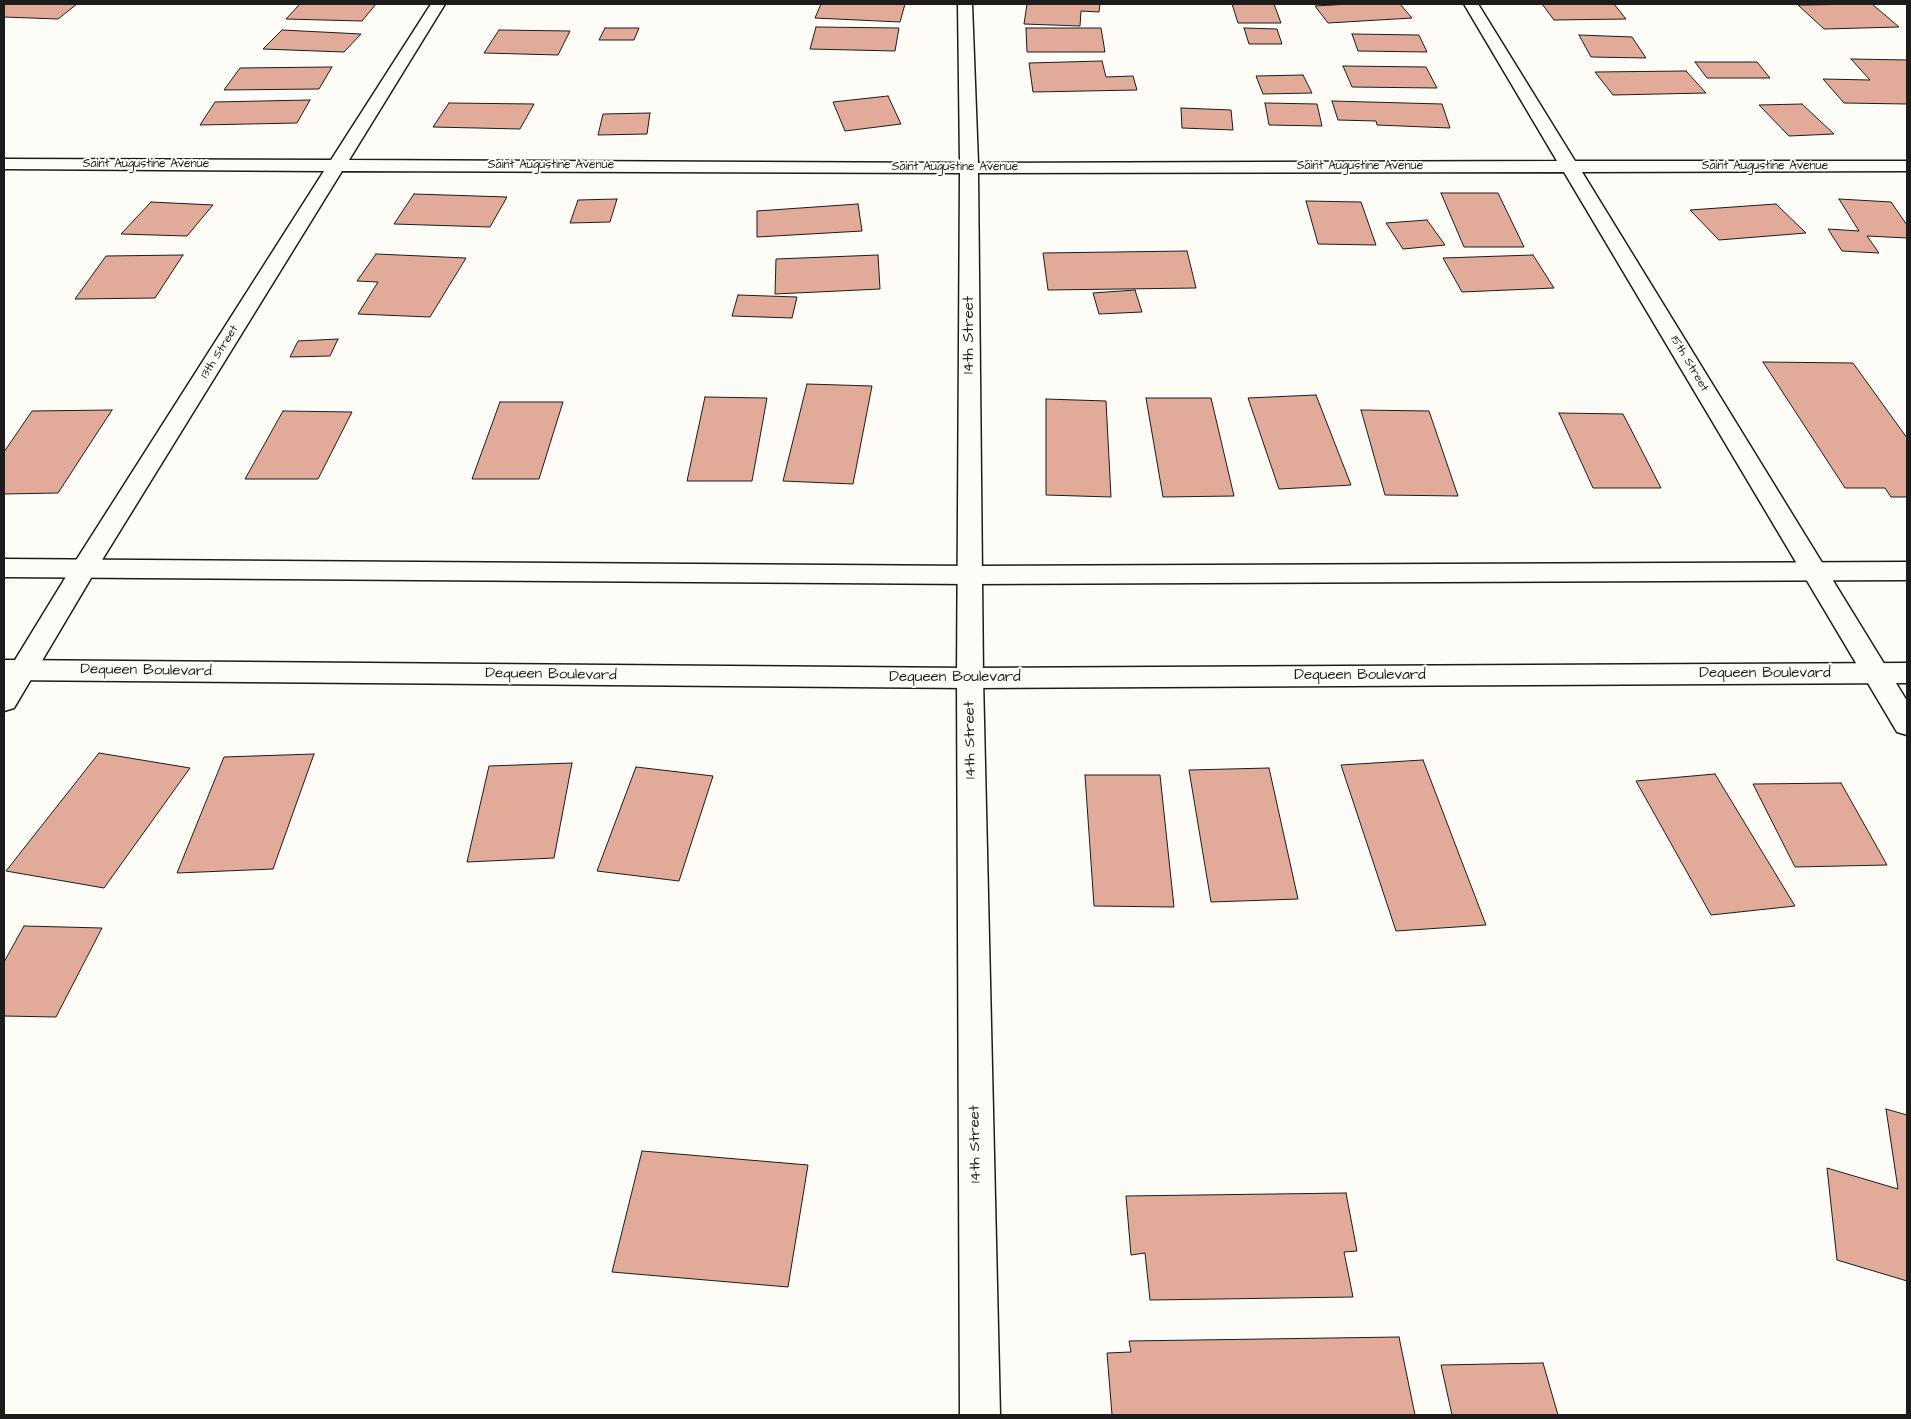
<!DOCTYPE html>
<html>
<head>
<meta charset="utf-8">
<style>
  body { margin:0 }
  #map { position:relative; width:1911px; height:1419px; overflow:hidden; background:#fdfcf7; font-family:"Architects Daughter",sans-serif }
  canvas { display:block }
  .frame { position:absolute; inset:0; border:5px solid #1c1c1c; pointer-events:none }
</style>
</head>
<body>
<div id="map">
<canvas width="1911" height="1419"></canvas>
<div class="frame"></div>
</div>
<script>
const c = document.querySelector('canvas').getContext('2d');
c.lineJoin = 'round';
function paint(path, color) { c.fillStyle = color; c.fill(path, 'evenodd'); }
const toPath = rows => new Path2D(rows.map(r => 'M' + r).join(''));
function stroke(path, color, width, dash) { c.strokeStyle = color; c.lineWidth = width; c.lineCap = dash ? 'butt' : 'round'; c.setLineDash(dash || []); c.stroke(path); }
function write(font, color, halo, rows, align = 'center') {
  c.font = font + ' "Architects Daughter",sans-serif'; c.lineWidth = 4; c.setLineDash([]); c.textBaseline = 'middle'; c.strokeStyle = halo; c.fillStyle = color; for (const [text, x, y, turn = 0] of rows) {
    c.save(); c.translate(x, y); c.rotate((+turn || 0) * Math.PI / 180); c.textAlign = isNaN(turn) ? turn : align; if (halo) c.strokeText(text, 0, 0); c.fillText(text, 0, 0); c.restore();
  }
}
const building = toPath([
  [4,4,77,4,58,19,4,17,4,4],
  [300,4,376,4,362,21,286,19,300,4],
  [821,4,905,4,900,22,815,18,821,4],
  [1027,4,1100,4,1099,12,1081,11,1080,26,1024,24,1027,4],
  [1232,4,1274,4,1281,23,1238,23,1232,4],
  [1349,4,1400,4,1412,18,1328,23,1315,6,1349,4],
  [1542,4,1614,4,1626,19,1554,20,1542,4],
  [1872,4,1899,27,1824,29,1798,5,1872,4],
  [816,27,899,28,895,51,810,49,816,27],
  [605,28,639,28,634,40,599,40,605,28],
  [1026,28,1101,28,1105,52,1027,52,1026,28],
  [1244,28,1277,29,1282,44,1249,44,1244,28],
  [282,30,361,34,344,52,263,49,282,30],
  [499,30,570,31,558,55,484,53,499,30],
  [1352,34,1419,35,1427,52,1358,51,1352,34],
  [1579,35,1632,37,1646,58,1591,57,1579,35],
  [1851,59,1907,60,1907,104,1844,103,1823,79,1870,80,1851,59],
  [1102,61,1106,77,1133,76,1137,90,1033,92,1029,63,1102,61],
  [1695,62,1757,62,1770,78,1707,78,1695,62],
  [1343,66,1426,67,1437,88,1352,87,1343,66],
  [332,67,319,89,224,90,240,68,332,67],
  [1686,71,1706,93,1613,95,1595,72,1686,71],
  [1303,75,1312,93,1263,94,1256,76,1303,75],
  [888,96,901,124,845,131,833,102,888,96],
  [310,100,297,123,200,125,215,102,310,100],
  [1332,101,1442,104,1450,128,1377,125,1376,121,1338,120,1332,101],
  [449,103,534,104,520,129,433,127,449,103],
  [1265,103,1317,104,1322,126,1269,125,1265,103],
  [1802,104,1834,134,1789,136,1759,105,1802,104],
  [1181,108,1231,110,1233,130,1182,128,1181,108],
  [650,113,647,134,598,135,603,114,650,113],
  [1441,193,1498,193,1524,247,1464,247,1441,193],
  [414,194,507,197,490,227,394,224,414,194],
  [617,199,610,222,570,223,578,200,617,199],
  [1839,199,1891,202,1907,225,1907,238,1867,236,1879,253,1842,251,1828,229,1859,231,1839,199],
  [1306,201,1361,202,1376,245,1318,244,1306,201],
  [151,202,213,205,187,236,121,234,151,202],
  [858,204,862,231,757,237,757,211,858,204],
  [1776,204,1806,233,1719,240,1690,210,1776,204],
  [1427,220,1445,245,1403,249,1386,223,1427,220],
  [1187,251,1196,288,1048,290,1043,253,1187,251],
  [376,254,466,258,430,317,358,314,378,282,357,281,376,254],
  [183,255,155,298,75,299,106,256,183,255],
  [878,255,880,289,775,294,776,259,878,255],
  [1533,255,1554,288,1462,292,1443,258,1533,255],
  [1135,290,1142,312,1099,314,1093,293,1135,290],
  [738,295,797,297,792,318,732,316,738,295],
  [338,339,330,356,290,357,298,341,338,339],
  [1763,362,1853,363,1907,438,1907,497,1891,497,1885,488,1845,488,1763,362],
  [807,384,872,386,853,484,783,481,807,384],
  [1316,395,1351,485,1279,489,1248,398,1316,395],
  [705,397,767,398,752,481,687,481,705,397],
  [1146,398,1211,398,1234,496,1163,497,1146,398],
  [1046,399,1106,401,1111,497,1046,495,1046,399],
  [500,402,563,402,539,479,472,479,500,402],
  [112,410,58,493,4,494,4,452,32,411,112,410],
  [1361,410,1429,411,1458,496,1385,495,1361,410],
  [283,411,352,412,318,479,245,479,283,411],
  [1559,413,1623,414,1661,488,1593,488,1559,413],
  [99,753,190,768,104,888,6,871,99,753],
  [314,754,273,869,177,873,224,757,314,754],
  [1423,760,1486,925,1396,931,1341,765,1423,760],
  [572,763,554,858,467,862,489,766,572,763],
  [636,767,713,776,679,881,597,871,636,767],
  [1269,768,1298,899,1211,902,1189,770,1269,768],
  [1715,774,1795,906,1711,915,1636,781,1715,774],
  [1085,775,1160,775,1174,907,1094,906,1085,775],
  [1841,783,1887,865,1795,867,1753,784,1841,783],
  [24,926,102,928,56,1017,4,1016,4,962,24,926],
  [1886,1109,1907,1115,1907,1281,1837,1260,1827,1168,1898,1189,1886,1109],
  [642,1151,808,1165,788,1287,612,1272,642,1151],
  [1346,1193,1357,1251,1344,1252,1353,1297,1150,1300,1145,1253,1131,1255,1126,1196,1346,1193],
  [1399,1337,1415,1415,1112,1415,1107,1353,1131,1352,1129,1341,1399,1337],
  [1543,1363,1558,1415,1452,1415,1441,1365,1543,1363]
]);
paint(building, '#e2aa99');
stroke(building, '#1c1c1c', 1);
const street = toPath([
  [431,4,445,4,349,160,960,163,958,4,972,4,978,163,1557,161,1464,4,1478,4,1575,161,1907,161,1907,171,1582,172,1907,701,1907,735,1897,732,1564,172,978,173,983,678,1000,1415,960,1415,957,678,960,173,342,171,94,573,14,708,4,711,4,678,75,562,324,171,4,169,4,159,331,160,431,4]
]);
const secondary = toPath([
  [4,559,971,566,1907,562,1907,580,971,584,4,577,4,559],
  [4,660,970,668,1907,663,1907,683,970,688,4,680,4,660]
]);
stroke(street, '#1c1c1c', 3);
stroke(secondary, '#1c1c1c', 3);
paint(street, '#fdfcf7');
paint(secondary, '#fdfcf7');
write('12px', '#1c1c1c', '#fdfcf7', [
  ["Saint Augustine Avenue",146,164],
  ["Saint Augustine Avenue",551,165],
  ["Saint Augustine Avenue",1360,166],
  ["Saint Augustine Avenue",1765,166],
  ["Saint Augustine Avenue",955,167],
  ["13th Street",220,352,-58],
  ["15th Street",1689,364,59]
]);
write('15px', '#1c1c1c', '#fdfcf7', [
  ["14th Street",970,335,-90],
  ["Dequeen Boulevard",146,671,1],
  ["Dequeen Boulevard",1765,674],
  ["Dequeen Boulevard",551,675,1],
  ["Dequeen Boulevard",1360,676],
  ["Dequeen Boulevard",955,678],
  ["14th Street",971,740,-91],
  ["14th Street",976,1144,-91]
]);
</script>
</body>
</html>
